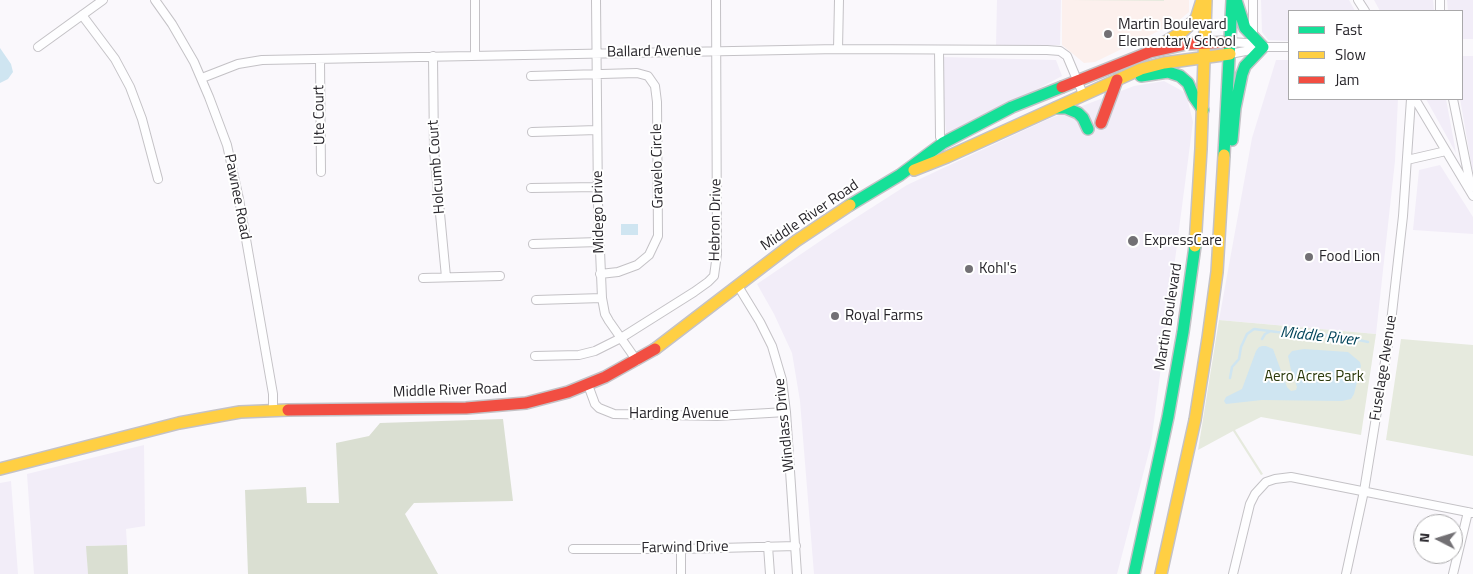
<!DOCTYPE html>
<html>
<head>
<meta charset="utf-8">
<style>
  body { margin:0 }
  #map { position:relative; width:1473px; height:574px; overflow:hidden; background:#faf8fc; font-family:"Titillium Web",sans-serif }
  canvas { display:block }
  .legend { position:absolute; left:1288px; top:10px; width:175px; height:90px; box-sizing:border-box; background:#fff; border:1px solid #a9a8aa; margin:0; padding:6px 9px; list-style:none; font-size:15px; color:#28262b }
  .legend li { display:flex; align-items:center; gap:10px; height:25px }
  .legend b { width:25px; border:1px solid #a9a8aa }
  .north { position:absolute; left:1413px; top:514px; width:50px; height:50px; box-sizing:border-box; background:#fff; border:1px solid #a9a8aa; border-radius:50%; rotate:275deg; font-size:14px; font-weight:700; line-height:20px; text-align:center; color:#28262b }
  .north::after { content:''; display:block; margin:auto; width:18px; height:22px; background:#727074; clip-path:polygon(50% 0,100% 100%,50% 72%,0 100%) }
</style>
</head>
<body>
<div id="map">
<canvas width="1473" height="574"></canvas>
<ul class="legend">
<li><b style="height:6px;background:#16e098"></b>Fast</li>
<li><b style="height:6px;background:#ffcf43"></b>Slow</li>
<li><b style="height:6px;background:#f24e42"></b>Jam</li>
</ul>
<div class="north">N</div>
</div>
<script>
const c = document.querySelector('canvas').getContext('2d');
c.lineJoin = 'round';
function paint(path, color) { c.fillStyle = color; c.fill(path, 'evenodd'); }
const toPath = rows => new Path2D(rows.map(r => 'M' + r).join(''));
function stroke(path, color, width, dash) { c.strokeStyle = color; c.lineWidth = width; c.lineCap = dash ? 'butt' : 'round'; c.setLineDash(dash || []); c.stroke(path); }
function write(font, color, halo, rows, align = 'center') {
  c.font = font + ' "Titillium Web",sans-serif'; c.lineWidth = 4; c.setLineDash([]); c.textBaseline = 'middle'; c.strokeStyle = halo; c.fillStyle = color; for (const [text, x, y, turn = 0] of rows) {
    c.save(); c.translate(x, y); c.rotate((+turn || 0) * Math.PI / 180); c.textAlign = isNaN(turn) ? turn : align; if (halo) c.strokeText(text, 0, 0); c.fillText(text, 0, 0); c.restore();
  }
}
paint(toPath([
  [997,0,1061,0,1060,45,996,46],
  [1261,0,1349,0,1355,11,1289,11,1289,41,1268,40,1262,32],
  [1374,0,1433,0,1434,11,1380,11],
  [1447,0,1473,0,1473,39,1462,39,1462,11,1448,11],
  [1462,56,1473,56,1473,173,1460,99,1462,99],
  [942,57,1056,60,1062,76,946,138],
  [1276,60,1289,60,1289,99,1398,99,1395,161,1376,334,1219,320,1252,138],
  [1164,81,1186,93,1193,122,1151,444,1117,574,814,574,800,401,792,353,774,314,757,284,832,233,907,185,1046,120,1134,86],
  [1426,99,1446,99,1456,153],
  [1440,165,1473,217,1473,234,1413,230,1419,170],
  [144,445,145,526,126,529,127,545,87,546,88,574,34,574,27,474],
  [11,481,18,574,0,574,0,483]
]), '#f2edf8');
paint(toPath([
  [1062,0,1189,0,1189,12,1177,22,1095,62,1084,63,1062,45]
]), '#fcf0ed');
paint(toPath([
  [1071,0,1164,0,1164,1],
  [1219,320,1376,334,1361,435,1261,417,1235,430,1263,474,1261,475,1233,431,1198,450],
  [1401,339,1473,345,1473,456,1386,440]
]), '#e6eade');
paint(toPath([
  [503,419,513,501,414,503,405,514,438,574,248,574,245,490,306,487,307,503,339,503,336,443,369,436,380,423],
  [127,545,128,574,88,574,86,546]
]), '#dadfd2');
paint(toPath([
  [0,48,11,64,13,72,8,79,0,83],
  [621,224,638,224,638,235,621,235],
  [1262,346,1266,346,1273,349,1287,387,1291,391,1296,390,1297,387,1291,370,1288,356,1292,351,1304,349,1348,352,1360,362,1361,366,1354,394,1351,399,1342,401,1262,400,1226,404,1224,401,1226,397,1242,389,1256,351,1259,347]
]), '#cfe5f1');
stroke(toPath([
  [1262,339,1265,334,1269,332],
  [1230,378,1232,367,1239,359,1241,347,1247,334,1254,329,1277,332,1340,336,1368,342]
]), '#cfe5f1', 2.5);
const street = toPath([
  [155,0,172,24,194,62,209,97,227,145,239,199,273,394,273,410],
  [596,0,598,203,602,298,605,314,609,321,637,361],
  [1358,0,1365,11],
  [1440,0,1440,11],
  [82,15,115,59,130,87,142,119,158,179],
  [1253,37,1253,0],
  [1230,42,1246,43,1263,47,1289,47],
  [38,47,103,0],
  [838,49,839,0],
  [939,50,940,137,943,143],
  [1230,54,1261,48],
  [433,56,434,150,446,277],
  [475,56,475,0],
  [320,59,321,172],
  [531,76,637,73,648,76,655,86,657,102,658,236,649,255,637,265,618,272,600,274],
  [202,78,238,64,262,60,838,49,1047,50,1060,51,1067,56,1083,94],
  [1415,99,1473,196],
  [1453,99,1471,188],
  [532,132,597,130],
  [1407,160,1446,151],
  [531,188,598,187],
  [533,244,599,242],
  [423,278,500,276],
  [738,286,760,322,772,346,782,380,786,412,797,574],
  [536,300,602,298],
  [535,356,579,355,595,351,621,338,694,292,708,282,714,276,717,254,716,0],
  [588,385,595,404,599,408,614,414,717,416,786,412],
  [768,546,770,574],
  [573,549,681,549,796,546],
  [681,549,681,574],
  [1233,574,1250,504,1255,494,1266,482,1275,479,1291,477,1473,513],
  [1346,574,1364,491,1390,331,1403,216,1411,99],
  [1453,574,1468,512]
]);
const fast = toPath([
  [1141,76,1168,72,1180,76,1188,83,1194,97,1203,110],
  [1056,108,1066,108,1078,113,1083,118,1088,129],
  [1232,140,1235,108,1242,74,1245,66,1263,47,1245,28,1236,0],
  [1224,155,1232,0],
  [850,205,900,175,943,143,1012,107,1062,87],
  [1134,574,1168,417,1183,332,1195,246]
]);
const slow = toPath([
  [1159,46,1183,31,1196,19,1202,0],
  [914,170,947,157,1141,69,1164,63,1230,54],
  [1195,246,1201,149,1206,0],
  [655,349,796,241,850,205],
  [0,469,179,423,240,412,288,410],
  [1161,574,1195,420,1208,338,1217,272,1224,155]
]);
const jam = toPath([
  [1062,87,1150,52,1186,44,1230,42],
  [1101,123,1117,80],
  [288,410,466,408,526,403,568,392,605,377,655,349]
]);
stroke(street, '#c4c2c6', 10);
stroke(fast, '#c4c2c6', 14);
stroke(slow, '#c4c2c6', 14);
stroke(jam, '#c4c2c6', 14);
stroke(street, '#fefeff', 8);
stroke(fast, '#16e098', 11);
stroke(slow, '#ffcf43', 11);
stroke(jam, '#f24e42', 11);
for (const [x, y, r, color] of [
  [1108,34,5,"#727074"],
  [1133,241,6,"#727074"],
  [1309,257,5,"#727074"],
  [969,269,5,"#727074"],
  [835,316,5,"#727074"]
]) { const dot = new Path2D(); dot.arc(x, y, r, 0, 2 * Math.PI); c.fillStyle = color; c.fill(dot); stroke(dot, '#fff', 2); }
write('15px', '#28262b', '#fff', [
  ["Martin Boulevard",1118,25],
  ["Elementary School",1118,42],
  ["ExpressCare",1144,241],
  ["Food Lion",1319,257],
  ["Kohl's",979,269],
  ["Royal Farms",845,316]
], 'left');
write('15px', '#28262b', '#fff', [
  ["Ballard Avenue",654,52,-1],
  ["Ute Court",320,115,-91],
  ["Gravelo Circle",658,166,-91],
  ["Holcumb Court",437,167,-94],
  ["Pawnee Road",237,197,79],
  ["Midego Drive",599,212,-91],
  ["Middle River Road",810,216,-34],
  ["Hebron Drive",716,220,-89],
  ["Martin Boulevard",1169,317,-81],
  ["Fuselage Avenue",1384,368,-81],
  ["Middle River Road",450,391,-2],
  ["Harding Avenue",679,414],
  ["Windlass Drive",785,425,-96],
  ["Farwind Drive",685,548,-1]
]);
write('15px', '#2b390b', '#fff', [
  ["Aero Acres Park",1314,377]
]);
write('italic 16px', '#004359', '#fff', [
  ["Middle River",1319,337,6]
]);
</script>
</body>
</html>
